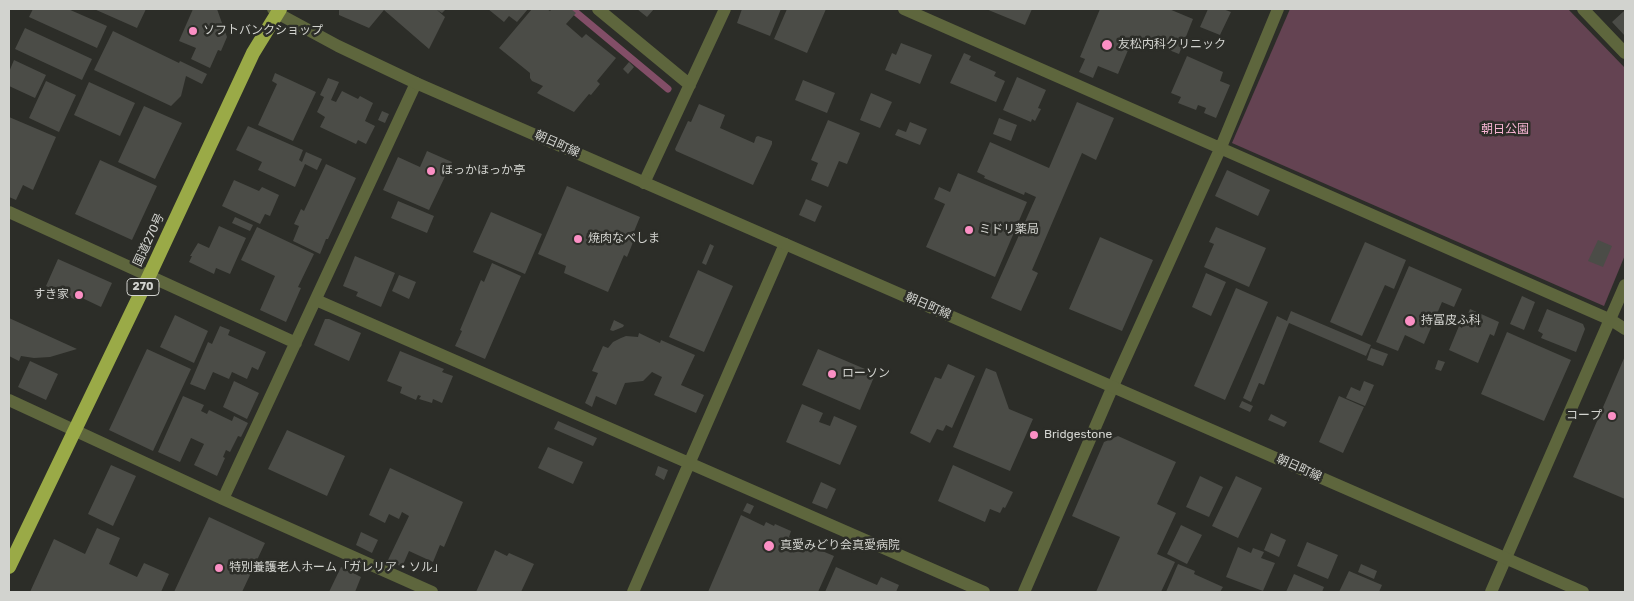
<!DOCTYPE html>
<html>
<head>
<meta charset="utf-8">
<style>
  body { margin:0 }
  #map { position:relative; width:1634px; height:601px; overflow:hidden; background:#2c2d28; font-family:Rubik,sans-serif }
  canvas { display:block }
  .frame { position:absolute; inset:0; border:10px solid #d2d3cf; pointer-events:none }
</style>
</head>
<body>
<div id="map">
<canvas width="1634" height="601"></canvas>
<div class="frame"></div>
</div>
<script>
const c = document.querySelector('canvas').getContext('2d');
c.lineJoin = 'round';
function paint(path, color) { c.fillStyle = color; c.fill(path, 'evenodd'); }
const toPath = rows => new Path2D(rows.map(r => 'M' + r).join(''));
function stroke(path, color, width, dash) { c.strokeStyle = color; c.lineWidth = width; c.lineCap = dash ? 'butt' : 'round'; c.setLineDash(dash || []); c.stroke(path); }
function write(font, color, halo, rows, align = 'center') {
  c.font = font + ' Rubik,"Noto Sans JP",sans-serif'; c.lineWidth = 5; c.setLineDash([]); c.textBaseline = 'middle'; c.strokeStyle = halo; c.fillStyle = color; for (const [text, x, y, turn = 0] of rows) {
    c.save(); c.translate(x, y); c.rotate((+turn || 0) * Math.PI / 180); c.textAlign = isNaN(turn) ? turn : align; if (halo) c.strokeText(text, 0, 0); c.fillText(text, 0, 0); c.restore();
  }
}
paint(toPath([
  [1290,9,1568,9,1625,68,1625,255,1604,306,1232,143]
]), '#644352');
stroke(toPath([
  [572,9,668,89]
]), '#824e67', 7);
paint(toPath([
  [33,9,68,9,107,26,97,48,29,17],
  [94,9,146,9,137,28],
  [193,9,217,9,227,37,221,51,218,50,210,68,191,59,196,48,179,41],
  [339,9,446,9,442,13,437,10,445,17,429,49,384,10,369,28,339,15],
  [488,9,528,9,517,22,509,16,504,22],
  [532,9,547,9,550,11,552,9,571,9,576,13,566,24,582,38,586,34,616,58,597,81,600,84,591,95,589,94,574,112,537,93,543,86,532,81,530,78,530,73,499,48],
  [637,9,654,9,647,17],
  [742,9,781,9,770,36,737,23],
  [787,9,826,9,807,53,774,39],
  [986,9,1032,9,1025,25],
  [1100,9,1169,9,1193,19,1179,54,1134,36,1118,74,1098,66,1093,78,1079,72,1085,59,1080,57],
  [1208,9,1223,9,1231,12,1220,35,1200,27],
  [1624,11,1625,13,1625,36,1612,22],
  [25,28,92,59,82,80,15,49],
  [113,31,179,63,180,61,207,74,202,84,186,76,181,96,171,106,94,70],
  [901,43,932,55,920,84,885,70,892,53,896,55],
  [964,53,971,56,969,60,996,72,994,76,1005,81,996,102,950,83],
  [1187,56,1223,72,1220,81,1230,85,1216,118,1204,113,1206,108,1198,105,1196,110,1178,103,1181,97,1171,93],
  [14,60,46,75,35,98,9,86,9,72],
  [629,62,634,67,628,74,623,69],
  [275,73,316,92,293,141,258,125,277,84,272,81],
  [1017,77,1046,90,1038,108,1041,109,1035,121,1032,119,1031,122,1003,110],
  [328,78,339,82,331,100,336,102,342,91,358,99,360,96,373,103,365,121,375,126,366,144,358,140,356,144,320,127,325,117,317,112,324,97,320,95],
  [803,80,835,93,827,113,795,100],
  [46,81,76,95,59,132,29,118],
  [89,82,135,103,120,136,74,115],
  [871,93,892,102,880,128,860,120],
  [1077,102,1114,118,1096,160,1082,153,1032,270,1038,273,1021,311,991,298,1036,197,1025,192,1024,195,984,178,985,176,977,172,990,142,1049,168],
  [699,104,725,115,720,128,754,143,756,137,758,136,772,141,772,144,753,185,676,151,675,149,688,121,691,122],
  [144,106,182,123,155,179,118,162],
  [382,111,389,114,385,123,378,120],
  [9,117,56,137,33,190,23,185,16,200,9,197],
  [999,118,1017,125,1011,141,993,134],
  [828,120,860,133,847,164,839,161,828,187,811,180,818,163,811,160],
  [910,122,927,129,920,145,895,135,898,129,906,132],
  [248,126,303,150,299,160,302,162,306,152,322,159,317,170,305,164,295,187,258,170,262,162,236,150],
  [427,151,452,162,429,210,383,190,398,157,420,167],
  [100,160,157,186,132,240,75,214],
  [326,164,356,178,328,239,326,239,320,254,293,241,299,226,294,224,301,209,304,211],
  [1227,170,1270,190,1258,216,1215,196],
  [958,173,1027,202,995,277,926,247,945,204,934,199,939,187,950,192],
  [234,180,259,191,262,187,279,195,270,216,265,214,260,224,222,206],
  [567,186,640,217,633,234,636,235,627,257,624,255,608,292,564,273,566,266,538,254],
  [806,199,822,206,815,222,799,215],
  [398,201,434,216,427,233,391,218],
  [491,212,542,234,525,274,473,252],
  [235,217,253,225,250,231,232,223],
  [219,226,246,238,230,274,216,268,214,274,189,262,192,256,190,256,198,243,209,248],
  [257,227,314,254,298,287,301,288,286,322,260,310,275,276,241,260],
  [1216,227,1266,248,1249,287,1204,267,1214,244,1209,242],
  [1100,237,1153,260,1122,331,1069,309],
  [1598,240,1612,246,1603,267,1588,261],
  [1365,242,1406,260,1394,289,1385,285,1362,336,1330,322],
  [710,244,714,246,706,265,702,263],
  [355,256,395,273,381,307,356,296,358,292,343,286],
  [58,259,112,283,101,307,78,296,76,300,46,286],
  [492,263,521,276,485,359,455,346,462,331,460,330,481,280,484,282],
  [1409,266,1462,289,1454,307,1442,302,1424,344,1405,335,1398,351,1376,342],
  [698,270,733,286,704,352,669,337],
  [1206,273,1226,282,1211,316,1192,307],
  [399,275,416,282,409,299,392,291],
  [1236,288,1268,302,1225,400,1194,386],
  [1522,296,1535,302,1524,330,1510,324],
  [1470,309,1499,322,1494,336,1490,334,1478,363,1449,350,1459,326,1462,328],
  [1547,309,1583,324,1585,329,1576,352,1541,338,1543,334,1538,331],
  [1291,311,1371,345,1366,356,1289,323,1264,385,1259,383,1251,402,1243,398,1277,316,1287,321],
  [175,315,208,331,194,363,160,347],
  [9,318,77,349,50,357,34,358,21,356,19,361,9,356],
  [325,319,329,319,361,333,349,361,314,345],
  [614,320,624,325,623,327,613,331,610,330],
  [220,326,230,330,228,335,266,352,258,370,252,367,247,379,232,372,229,379,213,372,205,390,190,384,208,342,212,344],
  [1507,332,1571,360,1544,421,1481,394],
  [639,333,660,343,661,340,695,355,681,385,704,395,696,413,654,395,662,377,652,372,643,381,625,383,616,405,596,396,592,407,585,403,598,373,592,371,603,346,608,348,613,342,621,338,626,336,638,337],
  [1371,348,1388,354,1383,366,1367,360],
  [147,349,191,369,153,451,109,430],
  [818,349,865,369,863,372,874,377,860,410,802,385],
  [400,351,444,369,442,372,453,376,442,403,433,399,432,403,419,399,421,396,418,395,416,400,400,393,402,387,387,381],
  [1625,356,1625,499,1573,477],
  [1438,360,1445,362,1441,371,1435,369],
  [30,361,58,374,46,400,18,387],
  [948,364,975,376,952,428,946,425,943,431,937,429,930,443,910,433,935,377,941,379],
  [986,368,996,372,1009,409,1033,419,1010,471,953,447],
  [234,381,259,393,247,419,223,407],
  [1364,381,1374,385,1365,406,1346,398,1351,387,1360,391],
  [183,396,204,405,201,411,207,414,209,410,232,421,234,416,248,423,241,437,238,436,230,452,226,450,223,457,225,458,217,476,194,465,204,444,191,438,180,462,158,452],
  [1339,396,1364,407,1343,453,1319,442],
  [1242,401,1253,406,1250,412,1239,407],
  [802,404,823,413,819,422,830,426,834,416,857,426,840,465,786,442],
  [1271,414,1287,422,1284,427,1268,420],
  [558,421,597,438,593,446,554,429],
  [287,430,345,456,327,496,268,469],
  [1118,436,1176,462,1157,504,1176,513,1157,554,1175,562,1161,592,1096,592,1120,537,1072,516,1104,442],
  [548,447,583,462,573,484,538,468],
  [111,465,136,476,113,526,88,514],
  [953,465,1013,492,1005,508,1003,507,1000,513,990,509,985,522,938,501],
  [658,466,668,470,664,480,655,475],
  [390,468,463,502,444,547,440,545,433,562,409,551,402,567,388,560,409,516,402,512,399,519,389,514,385,523,369,515],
  [1200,476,1223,487,1209,517,1186,507],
  [1236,476,1262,488,1238,538,1212,526],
  [821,482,836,489,827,509,812,503],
  [747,503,754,506,750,514,743,511],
  [741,515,764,526,766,522,774,526,775,524,791,531,789,537,834,556,818,592,708,592],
  [209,517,265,543,242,592,174,592],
  [1181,525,1202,535,1187,564,1167,554],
  [97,528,120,538,109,564,137,577,144,563,169,574,161,592,30,592,54,539,85,554],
  [361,532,378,540,372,553,356,545],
  [1271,533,1286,540,1279,557,1264,550],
  [1307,542,1338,555,1328,579,1297,566],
  [1238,547,1251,553,1253,548,1264,552,1261,558,1275,563,1263,591,1226,577],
  [495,550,507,556,509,553,534,564,521,592,476,592],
  [1178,564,1195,571,1194,574,1223,587,1220,592,1166,592],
  [1361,564,1377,571,1374,579,1358,572],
  [341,567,361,577,355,592,329,592],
  [836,567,877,585,881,577,899,585,896,592,825,592],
  [1349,571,1382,585,1379,592,1339,592],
  [1294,574,1324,587,1322,592,1286,592]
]), '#4b4c47');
stroke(toPath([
  [598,9,690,85],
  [904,9,1611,320,1625,329],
  [1583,9,1625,53],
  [644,183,725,9],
  [9,212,296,343],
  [316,300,984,592],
  [9,400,223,499,432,592],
  [223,499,416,83],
  [633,592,785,244],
  [1024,592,1113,386,1221,147,1278,9],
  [1491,592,1625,285]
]), '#5e663d', 12);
stroke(toPath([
  [273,9,277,13,338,46,416,83,1583,592]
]), '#5e663d', 12);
stroke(toPath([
  [9,567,149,276,253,53,280,9]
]), '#9aaa47', 14);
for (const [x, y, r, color] of [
  [193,31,5,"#fb8fc4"],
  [1107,45,6,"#fb8fc4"],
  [431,171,5,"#fb8fc4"],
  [969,230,5,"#fb8fc4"],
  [578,239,5,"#fb8fc4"],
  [79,295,5,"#fb8fc4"],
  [1410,321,6,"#fb8fc4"],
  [832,374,5,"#fb8fc4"],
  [1612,416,5,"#fb8fc4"],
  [1034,435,5,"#fb8fc4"],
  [769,546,6,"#fb8fc4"],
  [219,568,5,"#fb8fc4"]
]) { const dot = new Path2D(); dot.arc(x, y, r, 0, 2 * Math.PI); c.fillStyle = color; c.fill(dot); stroke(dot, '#2c2d28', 2); }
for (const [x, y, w] of [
  [143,287,32]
]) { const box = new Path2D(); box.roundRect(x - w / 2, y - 8.5, w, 17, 4); c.fillStyle = '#2c2d28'; c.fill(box); stroke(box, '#d2d3cf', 1); }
write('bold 11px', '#d2d3cf', null, [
  ["270",143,287]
]);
write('12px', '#d2d3cf', '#2c2d28', [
  ["ソフトバンクショップ",203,31],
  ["友松内科クリニック",1118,45],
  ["ほっかほっか亭",441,171],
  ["ミドリ薬局",979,230],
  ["焼肉なべしま",588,239],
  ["すき家",69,295,"right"],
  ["持冨皮ふ科",1421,321],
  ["ローソン",842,374],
  ["コープ",1602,416,"right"],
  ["Bridgestone",1044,435],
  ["真愛みどり会真愛病院",780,546],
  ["特別養護老人ホーム「ガレリア・ソル」",229,568]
], 'left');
write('12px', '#f8b6d4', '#2c2d28', [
  ["朝日公園",1505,130]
]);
write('12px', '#d2d3cf', '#2c2d28', [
  ["朝日町線",557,144,24],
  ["国道270号",149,240,-65],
  ["朝日町線",928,306,23],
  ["朝日町線",1299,468,24]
]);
</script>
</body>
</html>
